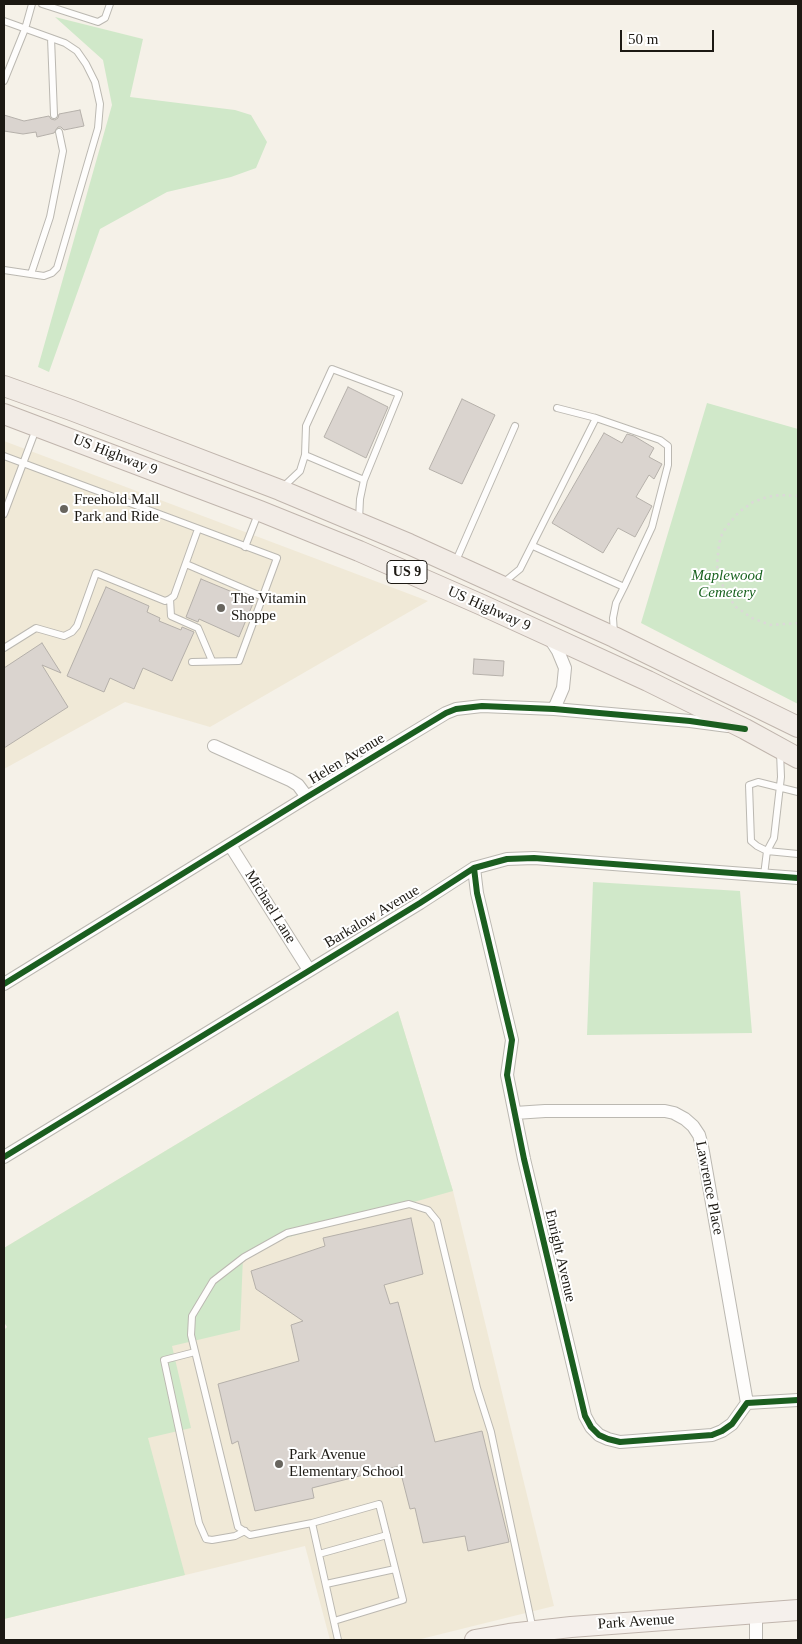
<!DOCTYPE html>
<html>
<head>
<meta charset="utf-8">
<style>
  body { margin:0 }
  #map { position:relative; width:802px; height:1644px; overflow:hidden; background:#f5f1e8; font-family:"Times New Roman",serif }
  canvas { display:block }
  .frame { position:absolute; inset:0; border:5px solid #1c1913; pointer-events:none }
  .scale { position:absolute; left:620px; top:30px; width:94px; height:22px; box-sizing:border-box; border:2px solid #1c1913; border-top:0; padding-left:6px; font-size:15px; line-height:18px; white-space:nowrap; color:#1c1913; -webkit-text-stroke:4px #fff; paint-order:stroke }
</style>
</head>
<body>
<div id="map">
<canvas width="802" height="1644"></canvas>
<div class="frame"></div>
<div class="scale">50 m</div>
</div>
<script>
const c = document.querySelector('canvas').getContext('2d');
c.lineJoin = 'round';
function paint(path, color) { c.fillStyle = color; c.fill(path, 'evenodd'); }
const toPath = rows => new Path2D(rows.map(r => 'M' + r).join(''));
function stroke(path, color, width, dash) { c.strokeStyle = color; c.lineWidth = width; c.lineCap = dash ? 'butt' : 'round'; c.setLineDash(dash || []); c.stroke(path); }
function write(font, color, halo, rows, align = 'center') {
  c.font = font + ' "Times New Roman",serif'; c.lineWidth = 4; c.setLineDash([]); c.textBaseline = 'middle'; c.strokeStyle = halo; c.fillStyle = color; for (const [text, x, y, turn = 0] of rows) {
    c.save(); c.translate(x, y); c.rotate((+turn || 0) * Math.PI / 180); c.textAlign = isNaN(turn) ? turn : align; if (halo) c.strokeText(text, 0, 0); c.fillText(text, 0, 0); c.restore();
  }
}
paint(toPath([
  [4,441,428,601,210,727,125,702,4,769],
  [398,1011,453,1191,554,1606,417,1640,330,1640,305,1546,4,1619,4,1330,7,1327,4,1322,4,1248]
]), '#f0e9d7');
paint(toPath([
  [55,17,143,39,130,97,235,110,251,115,267,142,256,168,231,177,167,192,100,229,49,372,38,367,112,105,103,60],
  [707,403,798,429,798,704,641,623],
  [593,882,740,891,752,1033,587,1035],
  [398,1011,453,1191,261,1245,243,1257,240,1330,172,1346,191,1428,148,1438,185,1575,4,1619,4,1330,7,1327,4,1322,4,1248]
]), '#d0e8c9');
const building = toPath([
  [80,110,84,126,64,130,61,127,58,127,54,133,37,137,36,132,23,134,4,131,4,115,24,121,49,116,51,119,55,120,58,118,59,114,80,110],
  [348,387,388,407,366,458,324,437,348,387],
  [462,399,495,415,462,484,429,469,462,399],
  [604,433,622,443,627,434,634,436,654,448,649,457,662,464,654,479,649,475,636,497,652,506,635,537,618,528,603,553,552,523,604,433],
  [201,579,254,601,239,637,199,619,198,622,186,617,201,579],
  [106,587,149,606,147,612,160,618,159,621,181,630,182,627,194,632,172,681,143,668,134,689,110,678,104,692,67,676,106,587],
  [42,643,61,673,42,665,68,707,4,748,4,668,42,643],
  [474,659,504,661,503,676,473,674,474,659],
  [411,1218,423,1274,384,1285,390,1304,398,1302,435,1442,482,1431,509,1542,468,1551,465,1536,423,1543,415,1508,410,1509,399,1466,312,1488,314,1498,255,1511,238,1441,232,1444,218,1384,299,1361,291,1325,303,1321,256,1289,251,1271,325,1246,323,1238,411,1218]
]);
paint(building, '#dad4cf');
stroke(building, '#b5b0aa', 1);
const service = toPath([
  [42,4,98,22,105,18,110,4],
  [4,21,65,43,77,51,86,64,95,82,100,104,98,128,57,268,52,273,44,276,4,270],
  [51,38,54,115],
  [4,81,25,29,32,4],
  [31,274,50,217,63,151,59,132],
  [305,455,364,480],
  [4,456,277,558,239,661,192,662],
  [282,488,300,471,305,455,306,426,332,369,399,394,364,480,360,499,359,520],
  [4,514,36,429],
  [533,546,624,587,652,527,668,465,668,446,660,440,596,418,557,408],
  [245,547,258,514],
  [455,563,515,426],
  [186,564,263,597],
  [503,583,520,569,596,418],
  [170,599,171,616,198,628,212,661],
  [614,633,613,618,616,603,624,587],
  [4,648,36,628,64,636,72,632,77,626,96,573,165,601,170,599,174,596,198,529],
  [798,792,758,782,749,785,751,841,757,846,767,851,798,854],
  [764,875,767,851,774,838,781,777,780,752],
  [195,1352,164,1360,199,1523,206,1539,212,1540,235,1536,245,1531],
  [312,1523,338,1640],
  [319,1554,387,1535],
  [326,1584,395,1569],
  [334,1621,403,1600,379,1504,312,1523,250,1535,238,1527,191,1335,192,1316,213,1281,244,1257,287,1233,409,1204,428,1210,437,1221,477,1388,491,1432,533,1630]
]);
const minor = toPath([
  [549,637,558,651,565,668,563,688,554,709],
  [214,746,290,780,298,785,307,797],
  [230,845,309,970],
  [474,868,477,893,512,1040,507,1075,524,1159,585,1416,591,1427,599,1435,608,1439,620,1442,712,1435,722,1431,732,1424,747,1403,798,1400],
  [4,984,307,797,446,713,456,709,482,706,554,709,690,721,728,726],
  [515,1113,545,1111,665,1111,674,1113,685,1119,693,1126,699,1135,702,1146,747,1403],
  [4,1157,420,903,474,868,507,859,534,858,798,878],
  [756,1613,756,1640]
]);
const primary = toPath([
  [475,1640,509,1634,571,1627,798,1610]
]);
const trunk = toPath([
  [4,386,71,410,280,490,409,544,614,637,798,727],
  [4,414,260,511,359,551,482,605,648,681,745,729,798,758]
]);
stroke(service, '#bbb8b1', 8);
stroke(minor, '#bbb8b1', 14);
stroke(primary, '#c0b5ad', 22);
stroke(trunk, '#c0b5ad', 22);
stroke(toPath([
  [798,496,780,495,767,497,753,502,739,512,727,526,722,534,719,544,717,564,718,575,727,595,736,607,752,618,770,625,798,623]
]), '#dbd9d7', 2.5, [2.5, 4]);
stroke(service, '#fefdfc', 6);
stroke(minor, '#fefdfc', 12);
stroke(primary, '#f5f0ec', 20);
stroke(trunk, '#f2ece6', 20);
stroke(toPath([
  [474,868,477,893,512,1040,507,1075,524,1159,585,1416,591,1427,599,1435,608,1439,620,1442,712,1435,722,1431,732,1424,747,1403,798,1400],
  [4,984,307,797,446,713,456,709,482,706,554,709,690,721,745,729],
  [4,1157,420,903,474,868,507,859,534,858,798,878]
]), '#1b5e20', 6);
for (const [x, y, r, color] of [
  [64,509,5,"#68655e"],
  [221,608,5,"#68655e"],
  [279,1464,5,"#68655e"]
]) { const dot = new Path2D(); dot.arc(x, y, r, 0, 2 * Math.PI); c.fillStyle = color; c.fill(dot); stroke(dot, '#fff', 2); }
for (const [x, y, w] of [
  [407,572,40]
]) { const box = new Path2D(); box.roundRect(x - w / 2, y - 11.5, w, 23, 4); c.fillStyle = '#fff'; c.fill(box); stroke(box, '#1c1913', 1); }
write('bold 14px', '#1c1913', null, [
  ["US 9",407,572]
]);
write('15px', '#1c1913', '#fff', [
  ["US Highway 9",115,455,21],
  ["US Highway 9",489,609,24],
  ["Helen Avenue",347,759,-31],
  ["Michael Lane",270,907,58],
  ["Barkalow Avenue",372,917,-31],
  ["Lawrence Place",709,1188,79],
  ["Enright Avenue",560,1256,77],
  ["Park Avenue",636,1622,-4]
]);
write('15px', '#1c1913', '#fff', [
  ["Freehold Mall",74,500],
  ["Park and Ride",74,517],
  ["The Vitamin",231,599],
  ["Shoppe",231,616],
  ["Park Avenue",289,1455],
  ["Elementary School",289,1472]
], 'left');
write('italic 15px', '#1a6320', '#fff', [
  ["Maplewood",727,576],
  ["Cemetery",727,593]
]);
</script>
</body>
</html>
